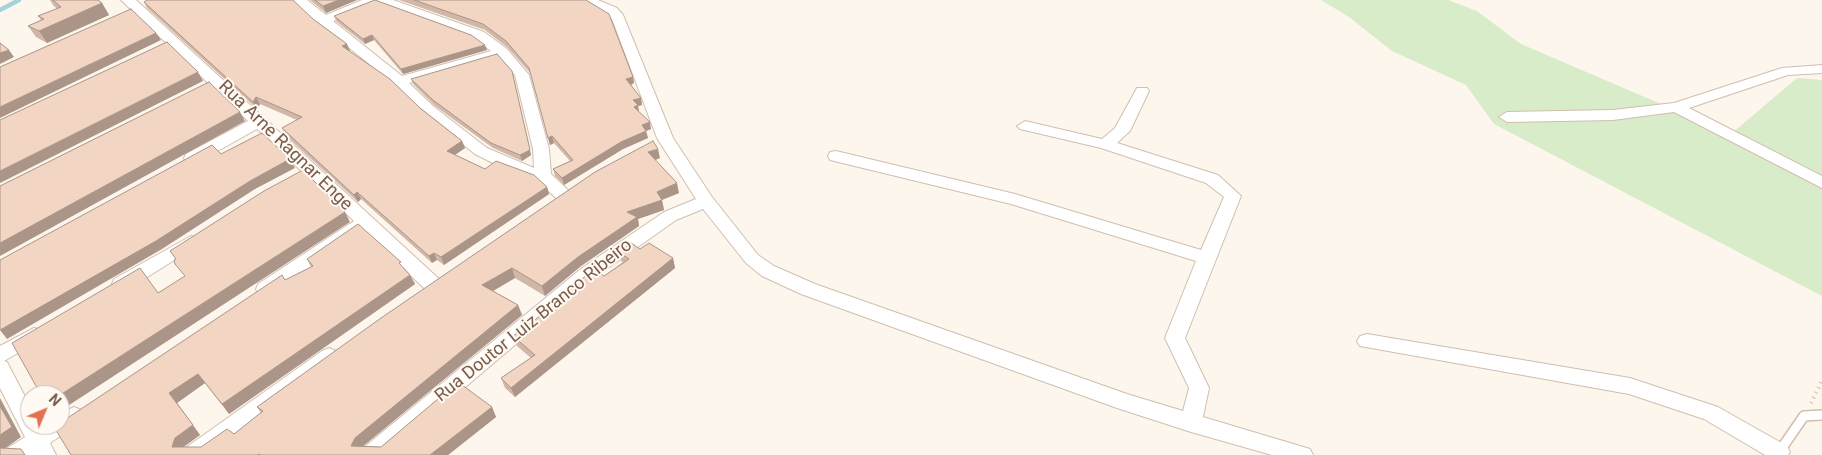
<!DOCTYPE html>
<html>
<head>
<meta charset="utf-8">
<style>
  body { margin:0 }
  #map { position:relative; width:1822px; height:455px; overflow:hidden; background:#fdf6ec; font-family:Roboto,sans-serif }
  canvas { display:block }
  .north { position:absolute; left:20px; top:385px; width:50px; height:50px; box-sizing:border-box; background:#fffaf3; border:1px solid #cabbb1; border-radius:50%; rotate:45deg; font-size:14px; font-weight:700; line-height:20px; text-align:center; color:#7a5c4d }
  .north::after { content:''; display:block; margin:auto; width:18px; height:22px; background:#e76f51; clip-path:polygon(50% 0,100% 100%,50% 72%,0 100%) }
</style>
</head>
<body>
<div id="map">
<canvas width="1822" height="455"></canvas>
<div class="north">N</div>
</div>
<script>
const c = document.querySelector('canvas').getContext('2d');
c.lineJoin = 'round';
function paint(path, color) { c.fillStyle = color; c.fill(path, 'evenodd'); }
const toPath = rows => new Path2D(rows.map(r => 'M' + r).join(''));
function stroke(path, color, width, dash) { c.strokeStyle = color; c.lineWidth = width; c.lineCap = dash ? 'butt' : 'round'; c.setLineDash(dash || []); c.stroke(path); }
function write(font, color, halo, rows, align = 'center') {
  c.font = font + ' Roboto,sans-serif'; c.lineWidth = 4; c.setLineDash([]); c.textBaseline = 'middle'; c.strokeStyle = halo; c.fillStyle = color; for (const [text, x, y, turn = 0] of rows) {
    c.save(); c.translate(x, y); c.rotate((+turn || 0) * Math.PI / 180); c.textAlign = isNaN(turn) ? turn : align; if (halo) c.strokeText(text, 0, 0); c.fillText(text, 0, 0); c.restore();
  }
}
paint(toPath([
  [1321,0,1448,0,1477,11,1521,44,1731,134,1797,78,1822,80,1822,296,1494,124,1466,85,1392,51,1349,17]
]), '#d8ecc9');
stroke(toPath([
  [0,10,19,0]
]), '#a5d3da', 4.5);
const service = toPath([
  [1777,455,1804,416,1822,415]
]);
const minor = toPath([
  [121,0,136,0,439,279,441,284,439,289,432,291,425,289,364,231,272,294,265,296,258,294,256,289,258,284,354,221,257,129,198,162,186,162,184,158,186,154,248,121,121,0],
  [292,0,307,0,326,15,362,0,393,0,484,32,507,49,529,75,549,149,551,174,569,191,571,195,569,199,557,199,537,180,513,173,475,154,424,113,394,84,321,25,317,24,292,0],
  [377,3,474,38,491,51,402,76,333,21,377,3],
  [499,57,515,75,533,149,534,168,487,148,434,107,409,83,499,57],
  [580,0,598,0,617,8,623,15,673,138,712,197,758,255,774,266,815,284,1127,394,1183,411,1189,388,1165,338,1196,261,1011,204,830,160,828,156,830,152,836,151,1015,194,1201,250,1224,197,1206,183,1101,148,1020,129,1017,126,1025,121,1102,139,1115,128,1137,88,1147,88,1149,91,1130,131,1117,143,1218,175,1241,196,1185,338,1209,388,1203,417,1310,449,1313,455,1272,455,1191,432,1117,408,801,294,762,276,746,263,703,209,676,220,594,278,385,455,359,455,362,449,582,268,664,212,696,199,657,138,612,19,607,14,580,0],
  [1822,65,1822,73,1788,75,1689,108,1822,176,1822,188,1674,112,1613,120,1507,122,1499,117,1507,112,1613,110,1674,103,1782,68,1822,65],
  [191,236,197,238,200,242,197,246,128,289,121,291,114,289,112,284,114,279,191,236],
  [34,328,41,330,44,335,41,340,4,361,7,362,30,406,30,425,60,425,60,414,74,407,81,410,85,416,81,422,50,443,56,455,3,455,6,449,25,437,0,388,0,346,34,328],
  [1367,334,1630,378,1718,407,1787,446,1790,452,1788,455,1765,455,1704,419,1629,394,1360,346,1357,341,1360,336,1367,334],
  [329,348,336,351,339,356,336,361,209,455,181,455,184,449,322,351,329,348]
]);
stroke(service, '#d1beb0', 12);
stroke(minor, '#d1beb0', 2);
stroke(toPath([
  [1811,403,1822,381]
]), '#d9b8a5', 4, [1, 4.5]);
stroke(service, '#fff', 9);
paint(minor, '#fff');
paint(toPath([
  [50,0,98,0,102,3,109,15,47,43,36,37,28,26,41,20,38,16,57,9,53,5],
  [310,0,357,0,326,13],
  [399,0,586,0,633,77,634,83,631,85,641,98,642,105,638,106,639,112,651,129,646,131,648,138,623,149,564,185,555,176,553,169,570,161,554,143,550,145,531,74,508,48,485,30],
  [144,2,313,19,347,44,350,51,349,51,462,141,465,148,455,155,485,169,547,187,549,194,444,265,437,260,432,263,361,199,358,202,285,135,282,128,297,120,260,104,257,109,147,8],
  [334,16,487,50,403,74,374,40,365,44,337,22],
  [512,71,531,155,522,161,493,148,435,106,413,84,411,79],
  [660,158,655,160,679,193,662,200,664,210,638,219,639,226,581,266,545,296,515,278,493,291,518,305,522,315,362,446,381,447,492,407,496,417,448,455,71,455,285,280,311,267,307,259,403,267,410,275,415,284,229,414,205,383,177,403,200,435,184,447,201,447,234,434,261,413,257,407,595,172],
  [640,249,673,258,675,268,515,397,505,388,501,378,531,358,517,346,513,336,561,300,560,297,604,276,623,262,621,261,619,252]
]), '#d1b7a8');
paint(toPath([
  [339,0,357,0,326,13,323,6],
  [102,3,109,15,47,43,39,31],
  [156,33,161,40,0,118,0,107],
  [372,35,374,40,365,44,363,39],
  [347,44,350,51,345,53,342,46],
  [485,45,487,50,403,74,401,69],
  [9,50,14,57,0,64,0,53],
  [512,71,531,155,522,161,520,155],
  [198,72,203,81,0,183,0,171],
  [633,77,634,83,628,86,626,79],
  [256,97,260,104,257,109,253,102],
  [641,98,642,105,638,106,639,112,635,113,633,100],
  [240,112,245,121,0,256,0,243],
  [650,122,651,129,646,131,648,138,623,149,564,185,562,178,642,125],
  [552,136,554,143,550,145,548,138],
  [462,141,465,148,450,158,447,151],
  [658,149,660,158,650,162,648,152],
  [290,159,295,168,255,189,162,249,7,339,0,330,250,181],
  [677,183,679,193,659,201,657,192],
  [547,187,549,194,444,265,441,257],
  [357,192,361,199,358,202,354,195],
  [662,200,664,210,638,219,639,226,581,266,545,296,542,286,627,212],
  [345,212,350,222,60,411,60,395],
  [434,253,437,260,432,263,429,256],
  [673,258,675,268,515,397,511,388],
  [512,268,515,278,486,295,482,285],
  [410,275,415,284,229,414,222,404],
  [518,305,522,315,361,448,351,446,355,438],
  [198,374,205,383,177,403,200,435,183,447,172,447,175,438,169,393],
  [0,398,21,437,0,452],
  [492,407,496,417,448,455,430,455]
]), '#aa9588');
const building = toPath([
  [53,0,98,0,102,3,39,31,28,26,44,19,38,16,61,7,53,0],
  [147,0,293,0,313,19,347,44,342,46,390,79,420,108,462,141,447,151,485,169,496,161,534,175,547,187,441,257,434,253,429,256,357,192,354,195,282,128,302,117,256,97,253,102,144,2,147,0],
  [315,0,339,0,323,6,315,0],
  [375,0,471,35,485,45,401,69,372,35,363,39,334,16,375,0],
  [414,0,586,0,609,14,633,77,626,79,641,98,633,100,638,105,634,107,650,122,642,125,646,131,621,142,562,178,553,169,573,160,552,136,548,138,529,68,506,41,483,24,414,0],
  [131,9,156,33,0,107,0,67,131,9],
  [167,42,198,72,0,171,0,120,167,42],
  [0,43,9,50,0,53,0,43],
  [497,54,512,71,530,150,520,155,491,143,433,100,411,79,497,54],
  [209,82,240,112,0,243,0,186,209,82],
  [262,133,290,159,250,181,156,241,0,330,0,260,212,145,221,154,262,133],
  [653,141,658,149,648,152,677,183,657,192,662,200,627,212,637,217,578,257,542,286,512,268,482,285,518,305,355,438,351,446,381,447,458,382,492,407,430,455,261,455,259,454,258,455,71,455,54,427,57,425,60,425,60,423,282,275,285,280,313,266,307,259,358,224,401,262,399,263,410,275,222,404,198,374,169,393,193,425,175,438,172,447,201,447,227,429,234,434,263,411,257,407,381,318,595,172,653,141],
  [303,170,345,212,60,395,41,395,12,343,140,268,158,293,185,276,175,264,174,260,176,259,170,251,264,191,303,170],
  [631,243,640,249,649,243,673,258,511,388,501,378,535,355,513,336,563,299,560,297,594,269,604,276,629,259,619,252,631,243],
  [0,406,12,427,0,435,0,406],
  [0,448,21,449,25,455,0,455,0,448]
]);
paint(building, '#f3d5c3');
stroke(building, '#aa9588', 1);
write('18px', '#7a5c4d', '#fffaf3', [
  ["Rua Arne Ragnar Enge",285,146,44],
  ["Rua Doutor Luiz Branco Ribeiro",534,321,-39]
]);
</script>
</body>
</html>
